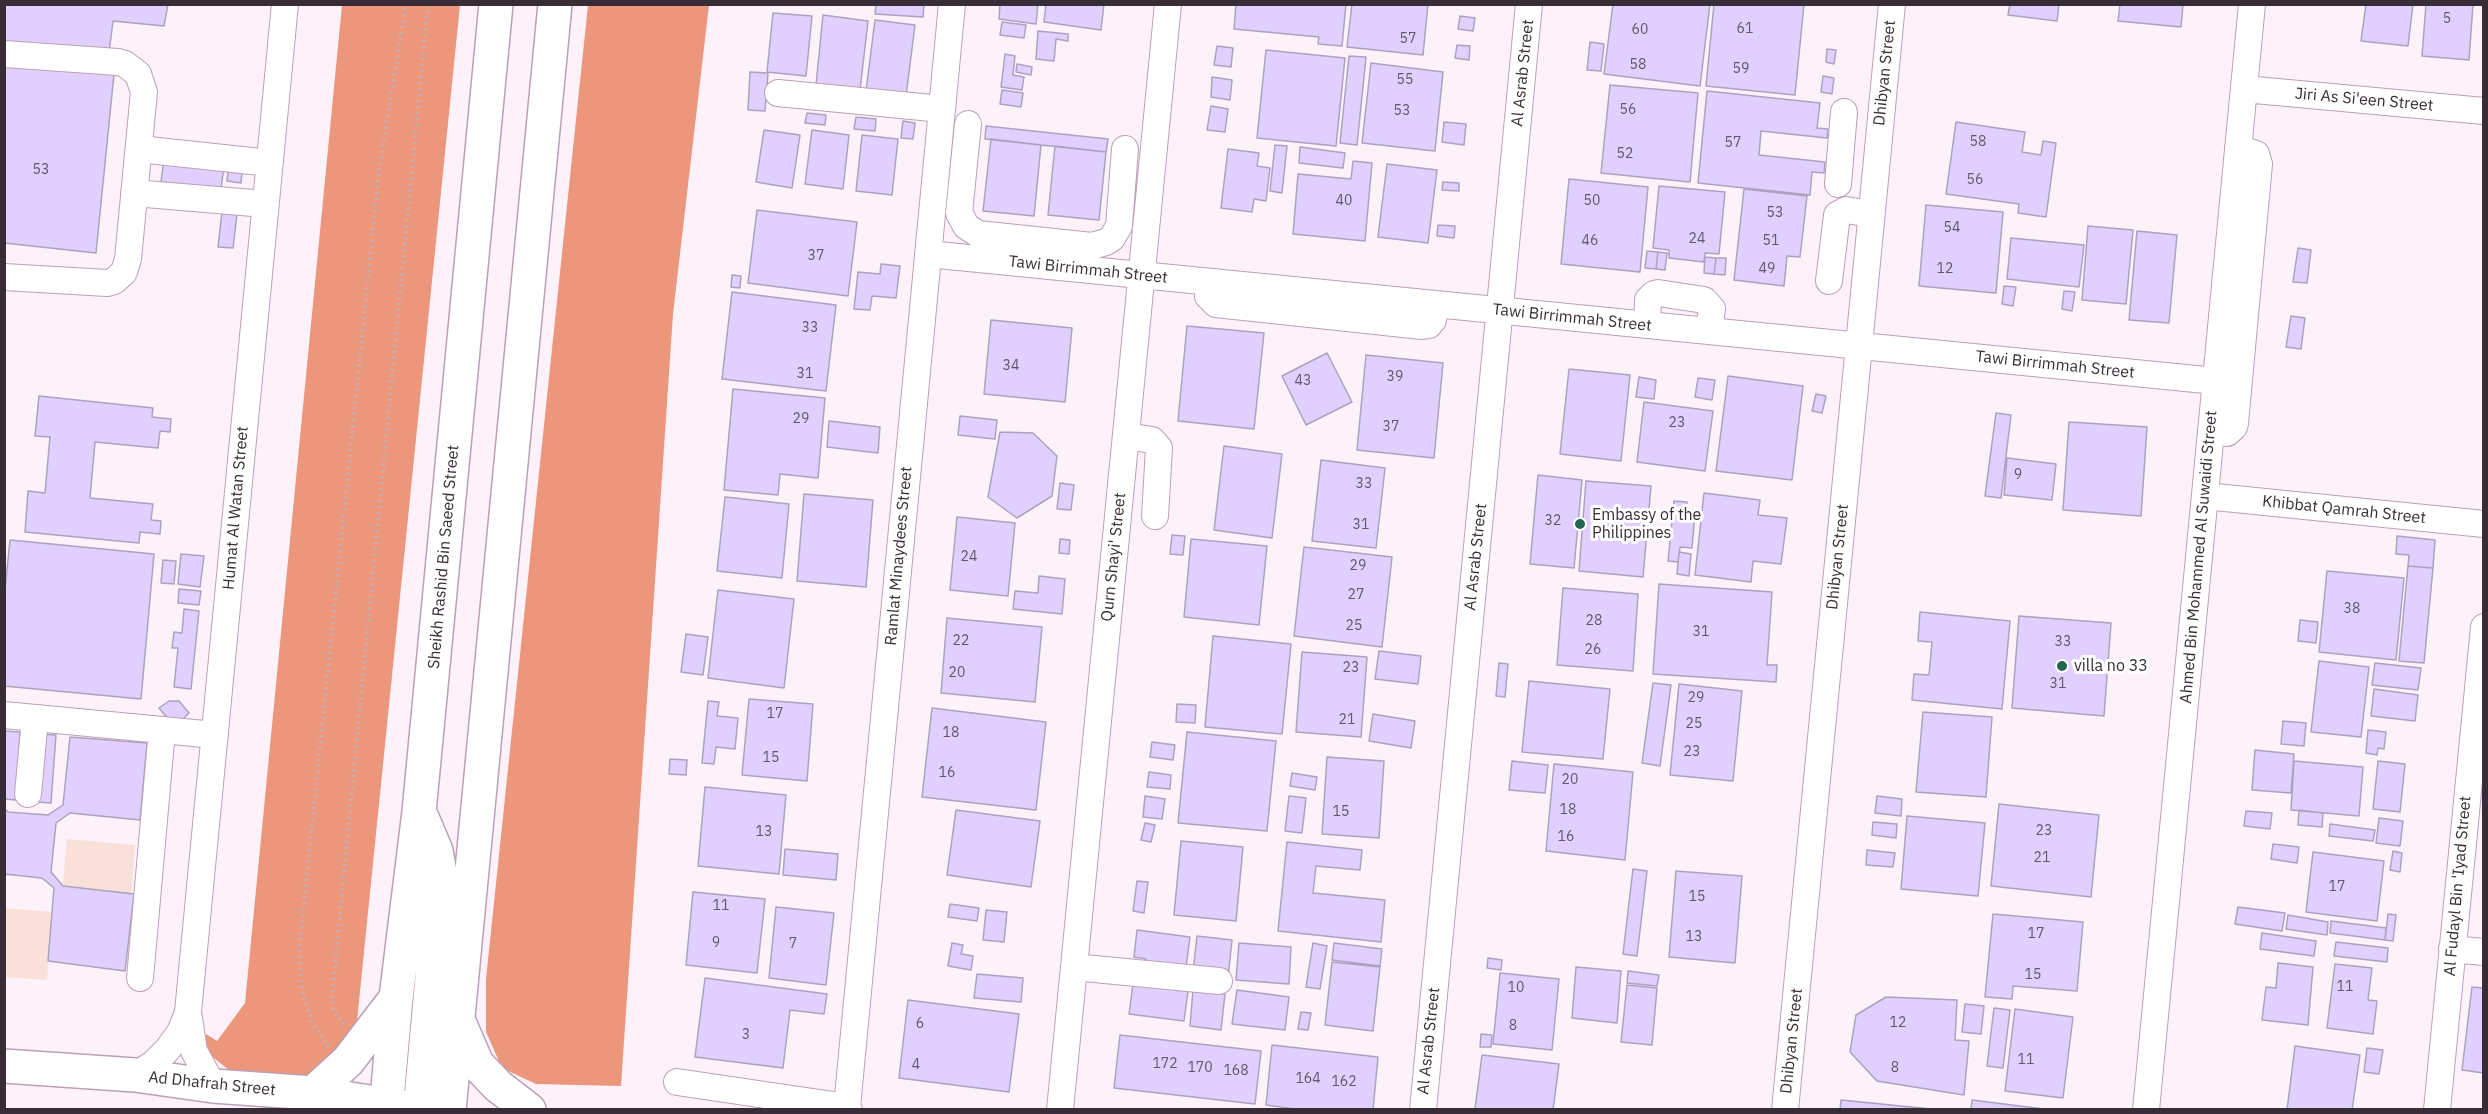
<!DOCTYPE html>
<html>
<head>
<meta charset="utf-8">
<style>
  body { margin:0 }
  #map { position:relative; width:2488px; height:1114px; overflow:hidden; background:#fdf1fa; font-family:"IBM Plex Sans",sans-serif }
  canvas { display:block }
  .frame { position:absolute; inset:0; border:6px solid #382d36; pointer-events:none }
</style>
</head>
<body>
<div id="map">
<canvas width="2488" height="1114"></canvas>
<div class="frame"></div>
</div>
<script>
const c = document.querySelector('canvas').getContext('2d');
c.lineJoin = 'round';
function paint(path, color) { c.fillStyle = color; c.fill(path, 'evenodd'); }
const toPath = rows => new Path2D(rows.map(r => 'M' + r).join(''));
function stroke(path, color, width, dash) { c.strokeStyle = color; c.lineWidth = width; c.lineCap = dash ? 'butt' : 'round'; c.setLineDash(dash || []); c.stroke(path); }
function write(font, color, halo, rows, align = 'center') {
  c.font = font + ' "IBM Plex Sans",sans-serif'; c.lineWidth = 6; c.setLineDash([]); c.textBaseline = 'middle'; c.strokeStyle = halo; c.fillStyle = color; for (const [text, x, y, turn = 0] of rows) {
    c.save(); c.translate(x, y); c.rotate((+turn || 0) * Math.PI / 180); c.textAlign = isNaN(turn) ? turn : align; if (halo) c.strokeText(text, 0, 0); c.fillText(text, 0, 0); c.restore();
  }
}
paint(toPath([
  [67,839,135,845,131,900,62,894],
  [4,908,52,912,47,980,5,977]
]), '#f9e0d8');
paint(toPath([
  [342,5,460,5,356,1031,330,1067,297,1082,234,1074,205,1051,206,1034,217,1041,245,1003],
  [588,5,709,5,673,314,621,1086,536,1084,502,1068,486,1032,486,979]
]), '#ec977c');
const building = toPath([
  [4,4,168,4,164,26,113,21,109,53,4,42,4,4],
  [876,4,924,4,923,17,875,14,876,4],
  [1000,4,1038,4,1036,24,999,19,1000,4],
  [1046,4,1104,4,1101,30,1044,22,1046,4],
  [1236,4,1346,4,1342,46,1318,44,1319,37,1234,29,1236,4],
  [1352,4,1428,4,1423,55,1347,47,1352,4],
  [1613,4,1710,4,1700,86,1604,74,1613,4],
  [1714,4,1804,4,1795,95,1706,86,1714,4],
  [2010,4,2059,4,2057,21,2008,15,2010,4],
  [2120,4,2183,4,2181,27,2118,21,2120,4],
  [2366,4,2413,4,2408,46,2361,41,2366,4],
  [2426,4,2473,4,2469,60,2422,56,2426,4],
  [773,13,812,16,806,76,767,72,773,13],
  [823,15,868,21,860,90,816,85,823,15],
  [1460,16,1475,18,1473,31,1458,29,1460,16],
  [875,20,915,25,906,96,866,91,875,20],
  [1002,22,1026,25,1024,38,1000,35,1002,22],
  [1038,31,1068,34,1068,41,1056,39,1054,61,1036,59,1038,31],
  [1590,42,1604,44,1601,71,1587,70,1590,42],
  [1457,45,1470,46,1469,60,1455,58,1457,45],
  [1217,46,1233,48,1231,67,1214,65,1217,46],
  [1827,49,1836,50,1834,64,1826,62,1827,49],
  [1266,50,1345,58,1336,146,1257,138,1266,50],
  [1005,54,1015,56,1013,75,1024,77,1022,90,1001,87,1005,54],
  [1349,56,1366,57,1357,145,1340,143,1349,56],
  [4,62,114,74,96,253,4,243,4,62],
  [1371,63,1443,72,1435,151,1362,143,1371,63],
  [1017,64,1032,67,1031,75,1016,72,1017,64],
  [750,72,768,73,765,111,748,110,750,72],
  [1823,76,1834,78,1832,94,1821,92,1823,76],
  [1212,77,1232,80,1230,100,1211,97,1212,77],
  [1610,85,1698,93,1690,182,1601,173,1610,85],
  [1002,90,1023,93,1021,107,1000,104,1002,90],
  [1707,91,1820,103,1817,128,1828,129,1827,138,1761,131,1759,155,1825,162,1824,173,1812,172,1810,195,1698,183,1707,91],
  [1211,106,1228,109,1225,132,1207,130,1211,106],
  [807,113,826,115,825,125,805,123,807,113],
  [856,117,876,119,875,131,854,129,856,117],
  [903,121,915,123,913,139,901,138,903,121],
  [1444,122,1466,124,1464,145,1442,142,1444,122],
  [1956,122,2025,132,2022,152,2041,155,2043,141,2056,143,2046,217,2018,213,2019,204,1946,194,1956,122],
  [986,126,1108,139,1106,152,985,139,986,126],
  [764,130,800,135,792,188,756,182,764,130],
  [812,130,849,135,843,189,805,184,812,130],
  [862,135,898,139,892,195,856,191,862,135],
  [991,139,1041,145,1034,216,983,211,991,139],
  [1275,145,1287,146,1282,193,1270,191,1275,145],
  [1055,146,1106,152,1099,220,1048,215,1055,146],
  [1300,147,1345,153,1343,168,1299,163,1300,147],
  [1228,149,1259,153,1257,166,1270,168,1266,201,1254,199,1252,212,1221,208,1228,149],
  [164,159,224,166,221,189,161,182,164,159],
  [1353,161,1372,163,1365,241,1293,234,1298,174,1351,179,1353,161],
  [1387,164,1437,170,1428,243,1378,237,1387,164],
  [228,172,242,173,241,183,227,181,228,172],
  [1569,179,1648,187,1640,272,1561,264,1569,179],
  [1443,182,1459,183,1459,191,1442,190,1443,182],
  [1659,186,1725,192,1719,254,1705,253,1704,262,1669,258,1669,250,1653,248,1659,186],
  [1744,189,1807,196,1800,257,1787,256,1784,286,1734,280,1744,189],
  [1926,205,2003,212,1996,293,1919,286,1926,205],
  [757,210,857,222,848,296,748,283,757,210],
  [222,212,237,214,233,248,218,247,222,212],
  [1438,225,1455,226,1454,238,1437,236,1438,225],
  [2088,226,2133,230,2126,304,2082,300,2088,226],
  [2137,231,2177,235,2169,323,2129,320,2137,231],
  [2011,238,2084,245,2079,287,2007,279,2011,238],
  [2298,248,2311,250,2307,283,2293,282,2298,248],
  [1647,251,1658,252,1656,269,1645,268,1647,251],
  [1658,252,1667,253,1665,270,1656,269,1658,252],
  [1705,257,1716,258,1714,274,1704,273,1705,257],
  [1716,258,1726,258,1725,275,1714,274,1716,258],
  [881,264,900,266,896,298,872,296,870,310,854,309,858,272,880,274,881,264],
  [732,275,741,276,740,288,731,287,732,275],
  [2004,286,2016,287,2013,306,2002,304,2004,286],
  [2064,291,2075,292,2072,311,2062,309,2064,291],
  [732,292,836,305,826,391,722,379,732,292],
  [2291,316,2305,318,2301,349,2286,347,2291,316],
  [991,320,1072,328,1065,402,984,394,991,320],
  [1187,326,1264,333,1254,429,1178,421,1187,326],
  [1327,353,1352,402,1306,425,1282,376,1327,353],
  [1366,355,1443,363,1434,458,1357,450,1366,355],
  [1569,369,1630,375,1621,461,1560,454,1569,369],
  [1728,376,1803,386,1792,480,1716,471,1728,376],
  [1639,377,1656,380,1654,399,1636,397,1639,377],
  [1698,378,1715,380,1712,400,1695,397,1698,378],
  [733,389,825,398,818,478,780,474,778,495,724,490,733,389],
  [1816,394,1826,396,1822,413,1812,411,1816,394],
  [39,396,153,408,152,417,171,419,170,432,160,431,158,448,95,442,90,498,153,504,151,520,161,521,160,534,140,532,139,543,25,532,28,491,45,493,50,437,35,436,39,396],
  [1644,402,1713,411,1705,471,1637,462,1644,402],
  [1996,413,2011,415,2001,498,1985,496,1996,413],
  [960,416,997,420,995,439,958,435,960,416],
  [829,421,880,427,878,453,827,447,829,421],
  [2069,422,2147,427,2141,516,2063,510,2069,422],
  [1000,432,1033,433,1057,456,1052,496,1017,518,988,497,1000,432],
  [1224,446,1282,454,1272,538,1214,530,1224,446],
  [2007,458,2056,464,2052,500,2004,495,2007,458],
  [1321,460,1385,468,1376,548,1312,541,1321,460],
  [1538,475,1582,480,1574,568,1530,564,1538,475],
  [1586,481,1651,486,1643,577,1579,571,1586,481],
  [1060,483,1074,485,1071,510,1057,509,1060,483],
  [1704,493,1760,500,1758,515,1787,518,1781,564,1753,561,1751,582,1695,575,1704,493],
  [804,494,873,500,866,587,797,581,804,494],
  [725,497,789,504,782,578,717,571,725,497],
  [1674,501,1687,502,1686,513,1695,514,1692,548,1680,547,1678,562,1668,561,1674,501],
  [957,517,1015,523,1008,596,950,590,957,517],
  [1172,535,1185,536,1183,555,1170,554,1172,535],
  [2397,536,2435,540,2433,568,2408,566,2409,555,2396,554,2397,536],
  [1060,539,1070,540,1069,554,1059,553,1060,539],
  [1191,539,1267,546,1259,625,1184,617,1191,539],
  [10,540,154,554,141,699,4,686,4,599,10,540],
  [1304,547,1392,557,1382,647,1294,636,1304,547],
  [1679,552,1691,554,1689,576,1677,574,1679,552],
  [181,554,204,556,200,587,178,584,181,554],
  [163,560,176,561,174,584,161,583,163,560],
  [2408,566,2433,568,2424,663,2399,661,2408,566],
  [2327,571,2404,578,2396,660,2319,652,2327,571],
  [1039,576,1065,579,1062,614,1013,609,1015,591,1038,593,1039,576],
  [1659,584,1772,592,1767,665,1777,665,1776,682,1653,674,1659,584],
  [1563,588,1638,594,1633,671,1557,665,1563,588],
  [179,589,201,591,199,605,178,603,179,589],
  [718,590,794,599,784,688,708,678,718,590],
  [184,609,199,611,191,689,174,687,178,648,172,648,174,632,182,633,184,609],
  [1920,612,2010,621,2002,709,1912,700,1914,674,1929,675,1932,642,1918,641,1920,612],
  [2019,616,2111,623,2104,716,2012,708,2019,616],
  [947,618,1042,627,1035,702,941,693,947,618],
  [2300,620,2318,622,2316,643,2298,641,2300,620],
  [686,634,708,637,703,675,681,672,686,634],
  [1213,636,1291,644,1282,734,1205,727,1213,636],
  [1379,651,1421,656,1418,684,1375,679,1379,651],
  [1302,652,1367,657,1361,737,1296,732,1302,652],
  [2319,661,2369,667,2361,737,2311,732,2319,661],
  [1499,663,1508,664,1505,697,1496,696,1499,663],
  [2375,663,2421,668,2418,690,2372,685,2375,663],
  [1529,681,1610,689,1603,759,1522,752,1529,681],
  [1653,683,1671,685,1660,766,1642,763,1653,683],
  [1679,684,1742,691,1733,781,1670,775,1679,684],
  [2374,689,2418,695,2415,721,2371,716,2374,689],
  [749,699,813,704,807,781,742,775,749,699],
  [169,701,179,701,189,713,181,721,169,720,159,708,169,701],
  [708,701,719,702,717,716,738,718,735,749,716,747,714,764,702,763,708,701],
  [1177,704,1196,705,1195,723,1176,722,1177,704],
  [932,708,1046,722,1036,810,922,797,932,708],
  [1923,712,1992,717,1986,797,1916,792,1923,712],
  [1373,714,1415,721,1411,748,1369,741,1373,714],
  [2283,721,2306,723,2304,746,2281,744,2283,721],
  [2368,730,2386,732,2384,749,2378,748,2377,755,2366,753,2368,730],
  [4,731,20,732,16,800,4,799,4,731],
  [1187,732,1276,741,1267,831,1178,823,1187,732],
  [40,734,56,735,51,803,35,802,40,734],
  [70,737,147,743,140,820,70,813,56,823,51,872,63,886,134,894,125,971,48,961,54,888,42,878,4,874,4,808,8,812,48,815,63,805,70,737],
  [1152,742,1175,745,1173,760,1150,757,1152,742],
  [2255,750,2294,754,2291,793,2252,790,2255,750],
  [1327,757,1384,761,1379,838,1322,834,1327,757],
  [670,759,687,760,686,775,669,774,670,759],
  [1512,761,1548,765,1545,793,1509,790,1512,761],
  [2294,761,2363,767,2359,816,2291,810,2294,761],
  [2378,761,2405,764,2400,812,2373,809,2378,761],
  [1554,764,1633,772,1625,860,1546,851,1554,764],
  [1149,772,1171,775,1170,789,1147,787,1149,772],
  [1292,773,1317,777,1315,790,1290,786,1292,773],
  [705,787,786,795,779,874,698,866,705,787],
  [1145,796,1165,799,1162,819,1143,817,1145,796],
  [1289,796,1306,798,1302,833,1285,831,1289,796],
  [1877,796,1902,799,1901,816,1875,813,1877,796],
  [1999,804,2099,815,2091,897,1991,886,1999,804],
  [956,810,1040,821,1031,887,947,875,956,810],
  [2299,810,2323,813,2322,827,2298,825,2299,810],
  [2246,811,2272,813,2270,829,2244,826,2246,811],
  [1907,816,1985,823,1978,896,1901,889,1907,816],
  [2379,818,2403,821,2400,846,2376,843,2379,818],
  [1873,822,1897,824,1896,838,1872,835,1873,822],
  [1145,823,1155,825,1151,842,1141,840,1145,823],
  [2330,824,2375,830,2373,841,2329,836,2330,824],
  [1181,841,1243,847,1236,921,1174,915,1181,841],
  [1287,842,1362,850,1360,870,1316,866,1313,893,1385,900,1381,942,1278,931,1287,842],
  [2273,844,2299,847,2297,863,2271,859,2273,844],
  [785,849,838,854,836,880,783,875,785,849],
  [1867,850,1895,853,1893,867,1866,865,1867,850],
  [2393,851,2402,853,2400,872,2390,870,2393,851],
  [2313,852,2384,861,2377,921,2306,912,2313,852],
  [1633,869,1647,871,1637,956,1623,954,1633,869],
  [1676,871,1742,876,1735,963,1669,957,1676,871],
  [1137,881,1148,882,1144,913,1133,911,1137,881],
  [693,892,765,899,757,973,686,965,693,892],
  [950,904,979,908,977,921,948,917,950,904],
  [776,907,834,913,826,985,769,978,776,907],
  [2238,907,2285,913,2282,931,2235,924,2238,907],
  [986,910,1007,912,1004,942,983,940,986,910],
  [1993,914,2083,922,2077,991,2013,986,2012,999,1985,997,1993,914],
  [2388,914,2396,915,2393,941,2385,940,2388,914],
  [2288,915,2328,922,2327,935,2286,929,2288,915],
  [2331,921,2386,928,2385,940,2330,933,2331,921],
  [1137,930,1190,937,1185,975,1144,970,1146,959,1134,957,1137,930],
  [2262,933,2316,941,2314,956,2260,949,2262,933],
  [1197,936,1232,940,1228,977,1193,972,1197,936],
  [2336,942,2388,948,2387,962,2334,956,2336,942],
  [952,943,963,945,961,954,973,956,971,970,948,966,952,943],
  [1239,943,1291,947,1289,984,1236,980,1239,943],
  [1313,943,1327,946,1320,989,1306,987,1313,943],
  [1334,943,1382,949,1380,966,1332,960,1334,943],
  [1488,958,1502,960,1501,970,1487,968,1488,958],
  [1332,962,1380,967,1373,1031,1325,1025,1332,962],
  [2278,963,2313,967,2308,1025,2262,1020,2266,987,2276,988,2278,963],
  [2335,964,2372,968,2368,1000,2377,1001,2373,1034,2327,1028,2335,964],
  [1576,967,1621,971,1617,1023,1572,1018,1576,967],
  [1628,971,1659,975,1657,986,1627,983,1628,971],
  [1500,973,1559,979,1552,1050,1493,1044,1500,973],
  [977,974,1023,978,1021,1002,974,998,977,974],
  [705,978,827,994,824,1014,790,1010,783,1068,695,1057,705,978],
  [1133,984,1188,991,1184,1021,1129,1014,1133,984],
  [1627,985,1657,988,1652,1045,1621,1042,1627,985],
  [2472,987,2484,988,2484,1073,2462,1070,2472,987],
  [1193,990,1225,994,1221,1030,1190,1026,1193,990],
  [1237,990,1289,997,1285,1030,1232,1024,1237,990],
  [1886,997,1957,1000,1955,1040,1969,1041,1964,1095,1877,1081,1850,1052,1856,1015,1886,997],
  [908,1000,1019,1014,1009,1092,899,1078,908,1000],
  [1965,1004,1984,1006,1981,1034,1962,1032,1965,1004],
  [1994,1008,2010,1010,2003,1068,1987,1066,1994,1008],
  [2015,1009,2073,1017,2063,1098,2005,1091,2015,1009],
  [1301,1012,1311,1013,1308,1030,1298,1029,1301,1012],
  [1481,1034,1492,1035,1491,1047,1480,1047,1481,1034],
  [1120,1035,1261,1051,1255,1104,1114,1088,1120,1035],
  [1272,1045,1378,1057,1373,1110,1303,1110,1266,1105,1272,1045],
  [2295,1046,2360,1055,2352,1110,2287,1110,2295,1046],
  [2367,1048,2383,1050,2379,1074,2364,1072,2367,1048],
  [1482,1055,1559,1064,1553,1110,1475,1109,1482,1055],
  [1841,1100,1941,1110,1840,1110,1841,1100],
  [1972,1100,2052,1110,1971,1110,1972,1100]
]);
paint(building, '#e1d0ff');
stroke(building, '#aca2bf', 1.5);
const minor = toPath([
  [4,54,118,62,125,64,138,74,144,92,128,259,124,272,114,281,107,283,4,277],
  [2244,89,2484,111],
  [778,93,942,109],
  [968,124,959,213,966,226,978,234,1092,246,1106,242,1112,238,1119,226,1125,149],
  [139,149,270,163],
  [1838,184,1844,112],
  [134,193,265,204],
  [928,254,2216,381],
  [1829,281,1837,215,1846,210,1871,214],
  [1211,282,1208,296,1216,304,1422,326,1429,325,1433,320,1436,304],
  [1647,325,1648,300,1654,294,1658,293,1704,300,1712,309,1709,331],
  [2211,431,2227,433,2234,427,2235,423,2259,164,2256,154,2238,148],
  [1126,436,1152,440,1159,448,1155,516],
  [2205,496,2484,524],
  [4,715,215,735],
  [28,794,35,718],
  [2452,949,2484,952],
  [1074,967,1219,981],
  [140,978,162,730],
  [135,1075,153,1064,168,1049,180,1032,188,1013],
  [677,1082,847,1107],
  [213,1086,194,1051,188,1012,285,4],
  [849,1110,847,1107,952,4],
  [1060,1110,1168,4],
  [1423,1110,1529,4],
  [1785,1110,1892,4],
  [2146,1110,2252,4],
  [2437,1110,2484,627]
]);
const major = toPath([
  [459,1022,477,1064,498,1086,529,1110],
  [4,1066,135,1075,213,1086,313,1093,419,1110],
  [313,1093,348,1061,396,998],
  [386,1110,396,998,419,812,496,4],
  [420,1110,441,879,436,851,420,813],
  [449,1110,555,4]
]);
stroke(minor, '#bca0b5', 28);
stroke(major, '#bca0b5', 36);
stroke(toPath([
  [344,1024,334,1011,332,996,428,4],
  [329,1047,312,1022,302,990,299,953,379,171,406,4]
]), '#bfb3bc', 4, [1.5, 4.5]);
stroke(minor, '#fff', 26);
stroke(major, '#fff', 33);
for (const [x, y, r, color] of [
  [1580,524,6,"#236453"],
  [2062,666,6,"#236453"]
]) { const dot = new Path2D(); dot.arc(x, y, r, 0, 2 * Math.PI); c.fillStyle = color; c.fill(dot); stroke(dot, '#fff', 2); }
write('14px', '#625668', null, [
  ["5",2447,19],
  ["61",1745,29],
  ["60",1640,30],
  ["57",1408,39],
  ["58",1638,65],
  ["59",1741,69],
  ["55",1405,80],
  ["56",1628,110],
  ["53",1402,111],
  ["58",1978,142],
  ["57",1733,143],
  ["52",1625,154],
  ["53",41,170],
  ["56",1975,180],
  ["40",1344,201],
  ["50",1592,201],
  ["53",1775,213],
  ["54",1952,228],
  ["24",1697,239],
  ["46",1590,241],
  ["51",1771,241],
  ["37",816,256],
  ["49",1767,269],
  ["12",1945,269],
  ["33",810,328],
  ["34",1011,366],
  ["31",805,374],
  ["39",1395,377],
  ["43",1303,381],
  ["29",801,419],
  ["23",1677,423],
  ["37",1391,427],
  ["9",2018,475],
  ["33",1364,484],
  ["32",1553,521],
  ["31",1361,525],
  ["24",969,557],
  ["29",1358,566],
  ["27",1356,595],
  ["38",2352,609],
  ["28",1594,621],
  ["25",1354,626],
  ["31",1701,632],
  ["22",961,641],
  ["33",2063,642],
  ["26",1593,650],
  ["23",1351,668],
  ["20",957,673],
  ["31",2058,684],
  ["29",1696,698],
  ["17",775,714],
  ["21",1347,720],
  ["25",1694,724],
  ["18",951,733],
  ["23",1692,752],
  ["15",771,758],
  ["16",947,773],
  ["20",1570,780],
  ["18",1568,810],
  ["15",1341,812],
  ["23",2044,831],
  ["13",764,832],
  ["16",1566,837],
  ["21",2042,858],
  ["17",2337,887],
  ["15",1697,897],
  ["11",721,906],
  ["17",2036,934],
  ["13",1694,937],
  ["9",716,943],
  ["7",793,944],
  ["15",2033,975],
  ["11",2345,987],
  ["10",1516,988],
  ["12",1898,1023],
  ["6",920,1024],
  ["8",1513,1026],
  ["3",746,1035],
  ["11",2026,1060],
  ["172",1165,1064],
  ["4",916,1065],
  ["170",1200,1068],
  ["8",1895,1068],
  ["168",1236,1071],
  ["164",1308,1079],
  ["162",1344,1082]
]);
write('16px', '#382d36', '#fff', [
  ["Al Asrab Street",1523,73,-84],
  ["Dhibyan Street",1885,73,-84],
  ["Jiri As Si'een Street",2364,100,5],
  ["Tawi Birrimmah Street",1088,270,6],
  ["Tawi Birrimmah Street",1572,318,6],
  ["Tawi Birrimmah Street",2055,365,6],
  ["Humat Al Watan Street",236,508,-85],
  ["Khibbat Qamrah Street",2344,510,6],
  ["Ramlat Minaydees Street",899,556,-85],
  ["Sheikh Rashid Bin Saeed Street",444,557,-85],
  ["Qurn Shayi' Street",1114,557,-84],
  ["Al Asrab Street",1476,557,-84],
  ["Dhibyan Street",1838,557,-84],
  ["Ahmed Bin Mohammed Al Suwaidi Street",2199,557,-85],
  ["Al Fudayl Bin 'Iyad Street",2458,886,-85],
  ["Al Asrab Street",1429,1041,-84],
  ["Dhibyan Street",1792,1041,-84],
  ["Ad Dhafrah Street",212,1084,6]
]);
write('16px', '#382d36', '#fff', [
  ["Embassy of the",1592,515],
  ["Philippines",1592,533],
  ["villa no 33",2074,666]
], 'left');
</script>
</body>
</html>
